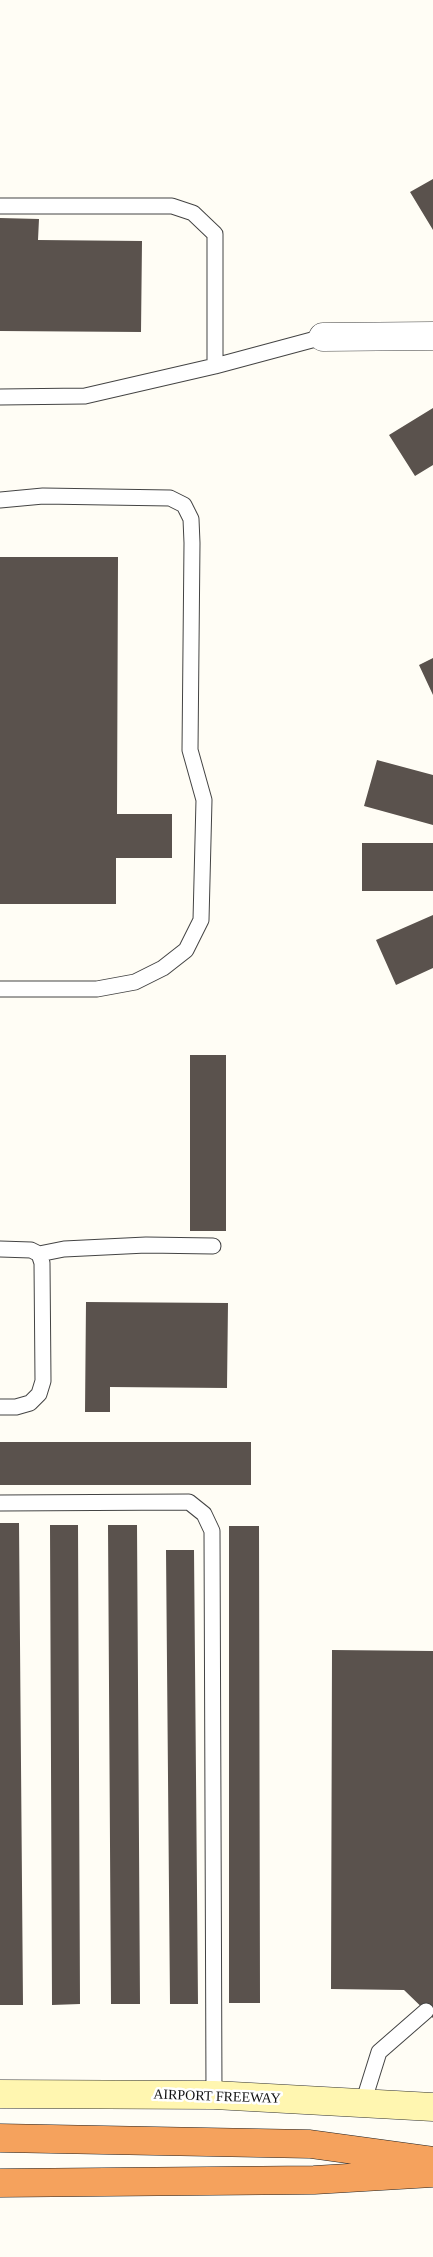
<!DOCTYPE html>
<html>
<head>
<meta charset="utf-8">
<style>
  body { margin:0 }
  canvas { display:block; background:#fffdf5 }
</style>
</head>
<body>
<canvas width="433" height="2257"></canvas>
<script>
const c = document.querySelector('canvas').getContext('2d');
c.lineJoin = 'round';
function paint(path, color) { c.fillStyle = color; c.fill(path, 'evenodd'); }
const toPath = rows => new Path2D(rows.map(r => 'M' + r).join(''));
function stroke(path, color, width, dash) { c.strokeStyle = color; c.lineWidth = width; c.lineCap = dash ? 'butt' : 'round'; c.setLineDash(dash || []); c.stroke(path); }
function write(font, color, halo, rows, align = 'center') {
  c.font = font + ' "Times New Roman",serif'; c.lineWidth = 5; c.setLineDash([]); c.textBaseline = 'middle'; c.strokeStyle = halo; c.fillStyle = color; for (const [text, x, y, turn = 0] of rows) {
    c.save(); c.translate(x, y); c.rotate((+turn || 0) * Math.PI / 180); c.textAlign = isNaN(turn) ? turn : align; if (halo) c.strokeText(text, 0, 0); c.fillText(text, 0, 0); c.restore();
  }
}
paint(toPath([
  [433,179,433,230,410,192],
  [0,218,39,219,38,240,142,241,141,332,0,331],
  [433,408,433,465,415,476,389,435],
  [0,557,118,557,117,814,172,814,172,858,116,858,116,904,0,904],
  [433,658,433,695,419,665],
  [377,760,433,775,433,825,364,806],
  [362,843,433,843,433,891,362,891],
  [433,915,433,968,396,985,376,940],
  [190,1055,226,1055,226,1231,190,1231],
  [86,1302,228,1303,227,1388,110,1387,110,1412,85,1412],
  [0,1442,251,1442,251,1485,0,1485],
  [0,1523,19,1523,23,2005,0,2005],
  [50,1525,78,1525,80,2004,52,2005],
  [108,1525,137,1525,140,2004,111,2004],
  [229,1526,259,1526,260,2003,229,2003],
  [166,1550,194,1550,198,2004,170,2004],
  [332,1650,433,1651,433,2018,404,1990,331,1989]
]), '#5a524d');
const lane = toPath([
  [0,206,172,206,193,213,215,234,215,366],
  [0,397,85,396,215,366,323,337],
  [0,500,43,496,170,498,184,505,191,519,192,543,190,750,204,800,201,920,186,950,163,968,135,982,97,989,0,989],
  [0,1249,31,1250,39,1254,42,1263,43,1381,39,1394,30,1403,16,1407,0,1407],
  [39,1254,64,1249,146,1245,213,1246],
  [0,1503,189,1502,204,1514,212,1531,214,2095],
  [363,2103,379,2052,426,2011]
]);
const street = toPath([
  [323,337,433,336]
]);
const secondary = toPath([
  [0,2094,214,2095,433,2107]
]);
const highway = toPath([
  [0,2138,310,2144,433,2161],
  [0,2183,314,2180,433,2173]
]);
stroke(lane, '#444', 17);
stroke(street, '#444', 29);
stroke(secondary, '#333', 29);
stroke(highway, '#222', 29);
stroke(lane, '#fff', 15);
stroke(street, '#fff', 28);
stroke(secondary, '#fff6b0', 28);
stroke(highway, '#f5a25d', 28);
write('14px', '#111', '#fff', [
  ["AIRPORT FREEWAY",217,2097,2]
]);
</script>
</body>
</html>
